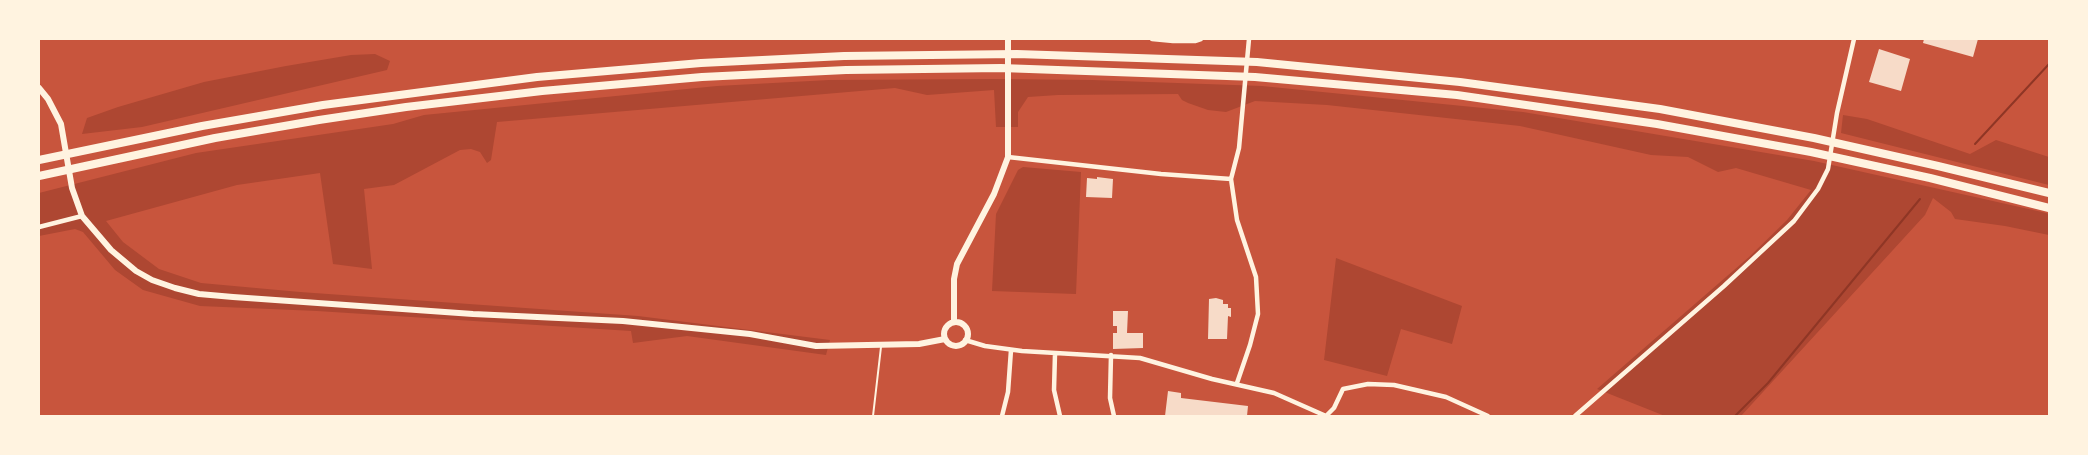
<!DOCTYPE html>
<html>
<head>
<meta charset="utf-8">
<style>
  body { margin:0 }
  #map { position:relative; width:2088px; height:455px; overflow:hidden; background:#c8553d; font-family:Roboto,sans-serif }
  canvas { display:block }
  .frame { position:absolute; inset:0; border:40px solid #fff3e0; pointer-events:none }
</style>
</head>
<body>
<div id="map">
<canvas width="2088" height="455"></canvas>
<div class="frame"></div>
</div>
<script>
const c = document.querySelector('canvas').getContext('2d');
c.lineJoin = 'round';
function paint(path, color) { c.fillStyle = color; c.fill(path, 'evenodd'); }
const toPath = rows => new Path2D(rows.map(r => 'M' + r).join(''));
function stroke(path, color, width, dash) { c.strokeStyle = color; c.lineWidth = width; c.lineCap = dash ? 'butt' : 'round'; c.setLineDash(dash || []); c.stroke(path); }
paint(toPath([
  [375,54,390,61,387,70,142,127,82,134,87,118,118,107,204,82,286,66,351,55],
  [993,79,1092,80,1262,86,1523,112,1814,161,2042,212,2049,214,2049,235,2005,226,1955,219,1951,212,1933,198,1925,215,1741,416,1665,416,1597,389,1749,257,1787,220,1811,190,1736,168,1718,172,1688,157,1651,155,1520,126,1327,105,1255,101,1226,112,1208,110,1188,103,1182,100,1178,94,1058,95,1028,97,1018,112,1018,127,996,127,994,90,927,95,895,88,497,122,491,160,487,163,480,152,471,149,460,150,394,185,364,189,372,269,333,264,320,173,237,185,106,221,123,242,159,269,201,283,300,292,638,316,830,340,826,355,687,336,633,343,631,331,317,311,200,306,143,290,115,270,83,232,75,229,39,236,39,193,196,153,393,124,424,115,717,86,829,80],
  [1843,115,1867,119,1970,154,1996,140,2049,157,2049,185,1841,133],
  [1023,167,1081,172,1076,294,992,291,996,214,1018,170],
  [1336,258,1462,306,1452,344,1401,329,1387,376,1324,360]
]), '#ae4732');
stroke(toPath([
  [1975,144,2049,64],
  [1735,416,1768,383,1920,199]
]), '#8f3625', 2);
paint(toPath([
  [1924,39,1978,39,1973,57,1923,43],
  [1879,49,1910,59,1901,91,1869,82],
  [1097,177,1113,179,1112,198,1086,197,1087,178,1097,179],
  [1216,298,1223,300,1223,304,1228,304,1228,308,1231,308,1231,317,1228,316,1227,339,1208,339,1209,299],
  [1113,311,1128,311,1127,333,1143,333,1143,348,1113,349,1113,333,1117,333,1117,326,1113,326],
  [1168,391,1181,393,1181,398,1248,406,1247,416,1165,416]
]), '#f7dbc8');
stroke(toPath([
  [873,416,881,347]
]), '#fff3e0', 2);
stroke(toPath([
  [1152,39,1173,41,1195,41,1201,39],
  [1008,157,1161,174,1231,179],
  [39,227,82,216],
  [965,340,985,346,1022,351,1140,358,1212,379,1274,393,1326,416,1334,408,1343,389,1368,384,1394,385,1446,397,1488,416],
  [1055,354,1054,390,1060,416],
  [1111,355,1110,398,1114,416],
  [1237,383,1250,345,1258,314,1256,277,1237,220,1231,179,1239,148,1249,39],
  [1002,416,1008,392,1011,350],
  [1575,416,1724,286,1794,221,1818,189,1828,169,1837,113,1854,39]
]), '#fff3e0', 4.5);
stroke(toPath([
  [39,88,48,99,61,124,72,188,82,216,111,250,136,271,152,280,175,288,199,294,233,297,473,314,623,321,750,334,816,346,919,344,945,339],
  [954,322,954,279,957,264,994,194,1008,157,1008,39],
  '944 334a12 12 0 1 1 24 0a12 12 0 1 1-24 0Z'
]), '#fff3e0', 6);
stroke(toPath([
  [39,160,202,126,323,105,537,77,701,63,844,56,1017,54,1257,62,1460,82,1660,109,1814,138,1938,166,2049,193],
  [39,176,215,138,319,120,406,107,542,91,702,77,846,70,1001,68,1255,77,1457,95,1657,124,1811,152,1930,178,2049,208]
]), '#fff3e0', 8);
</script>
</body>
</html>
